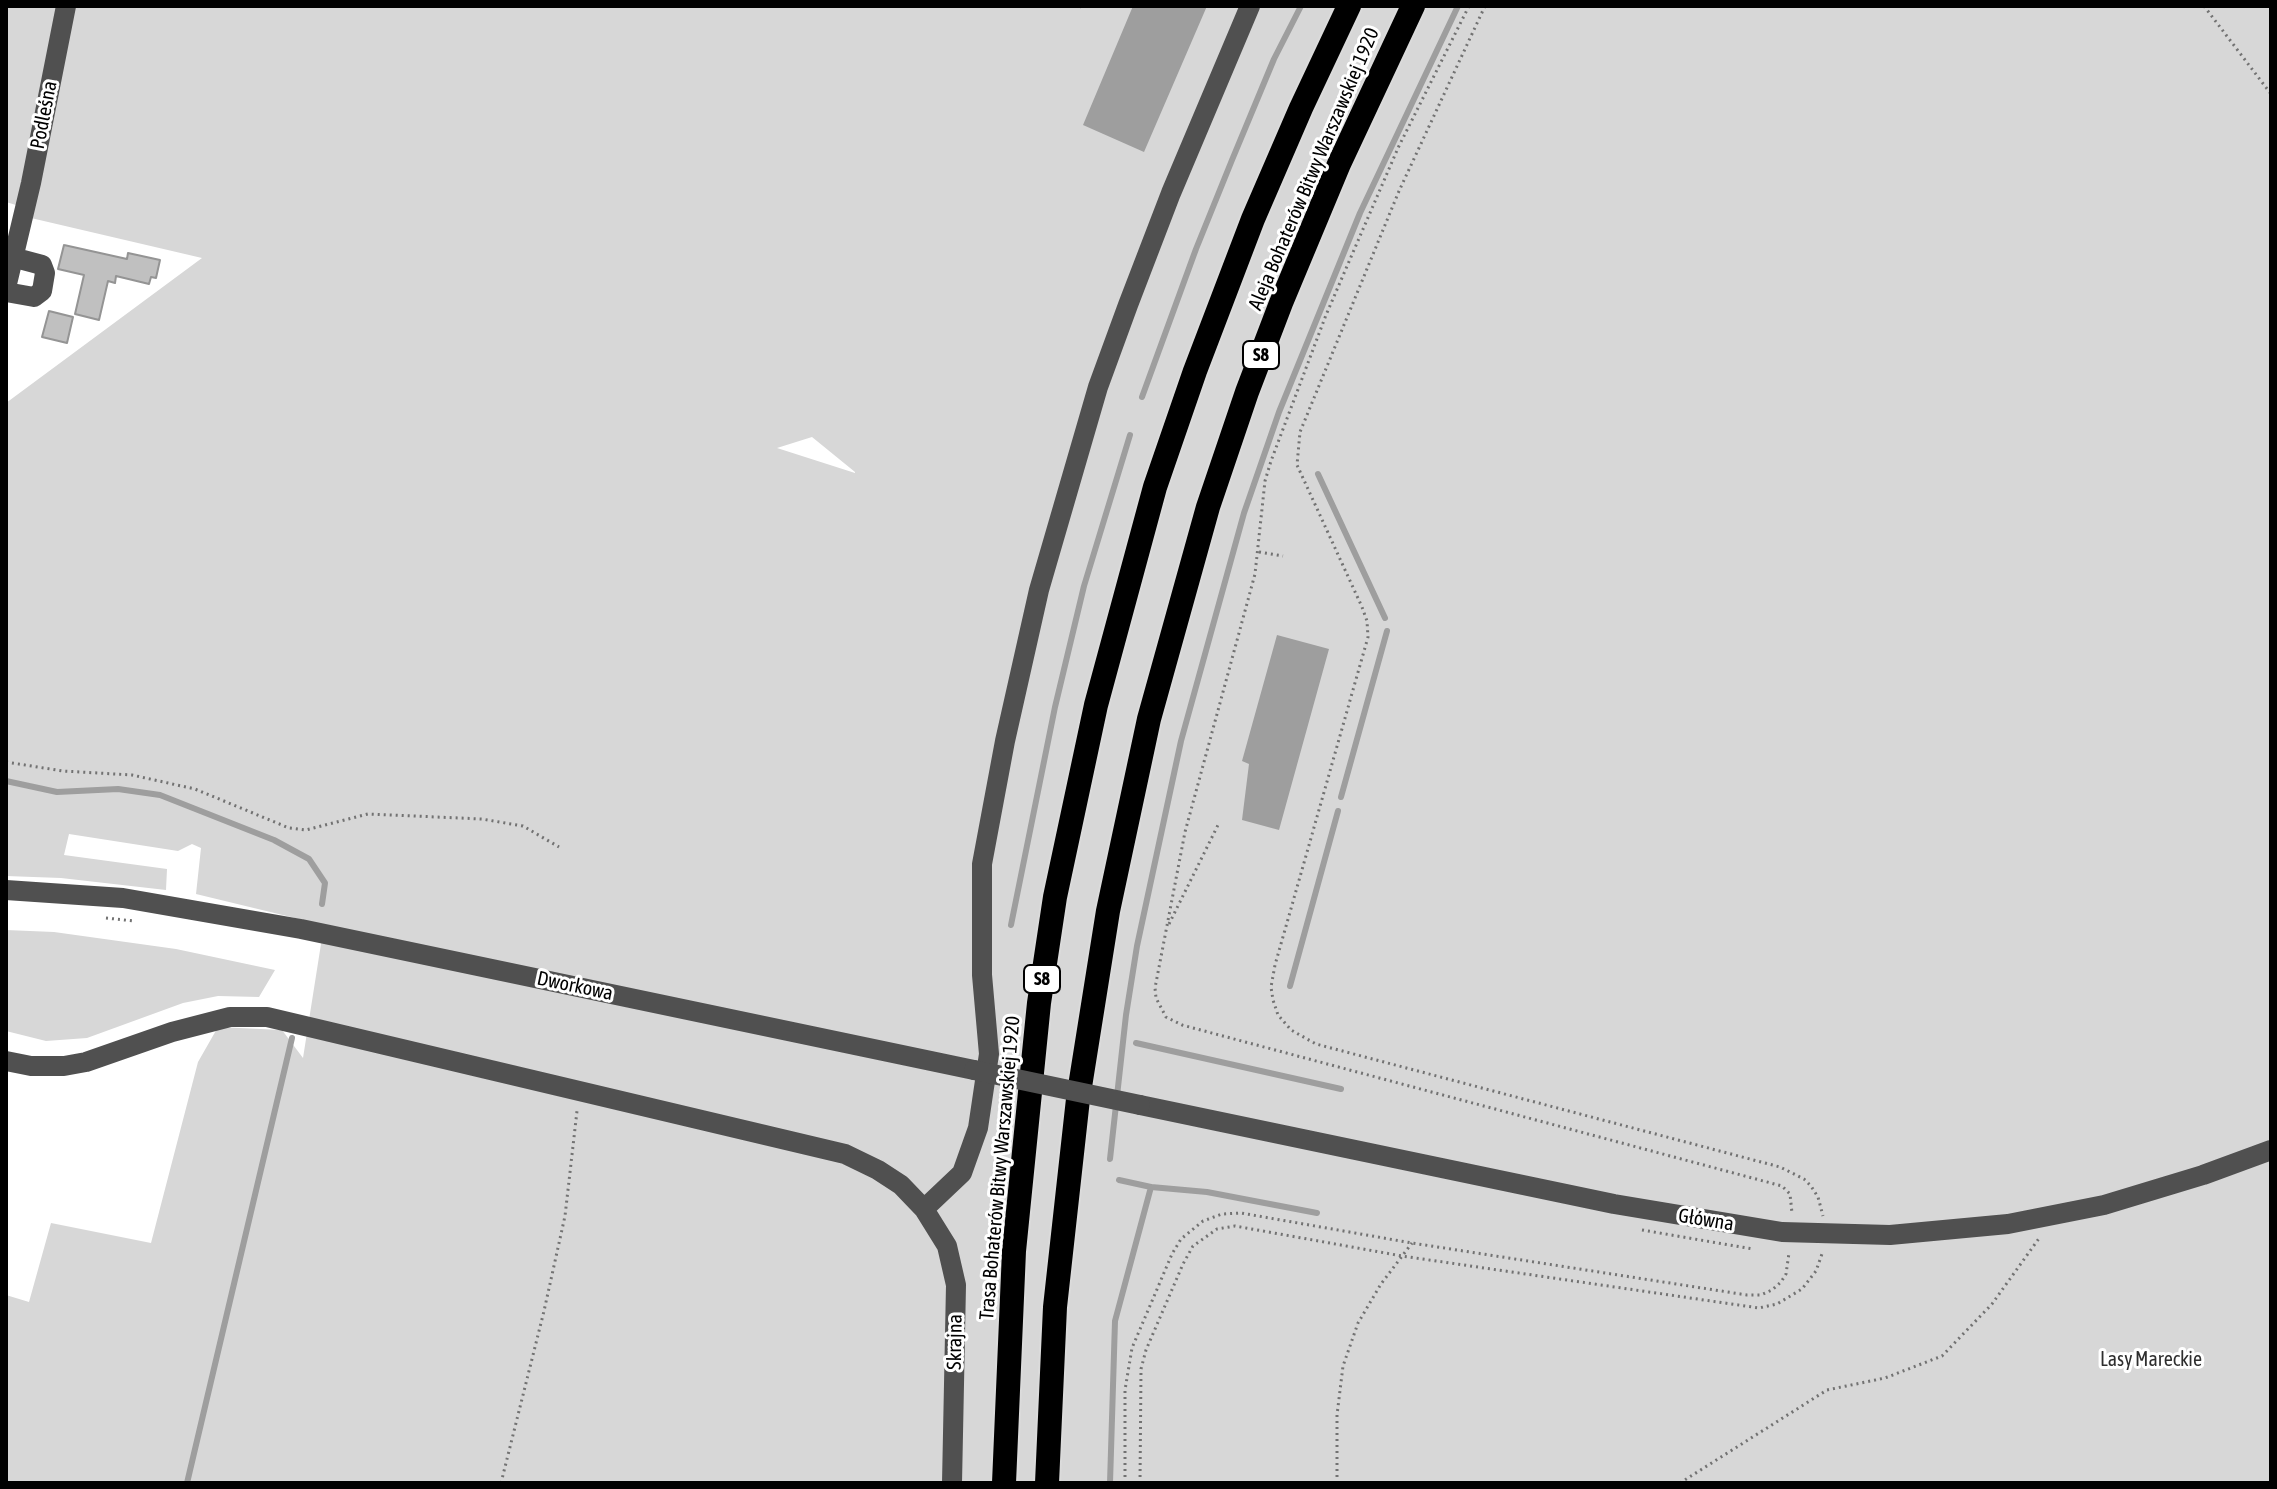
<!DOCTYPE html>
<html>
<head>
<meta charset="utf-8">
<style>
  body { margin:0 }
  #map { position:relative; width:2277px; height:1489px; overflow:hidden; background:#fff; font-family:"Asap Condensed",sans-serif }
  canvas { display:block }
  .frame { position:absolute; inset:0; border:8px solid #000; pointer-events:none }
</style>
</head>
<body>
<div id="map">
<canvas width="2277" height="1489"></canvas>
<div class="frame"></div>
</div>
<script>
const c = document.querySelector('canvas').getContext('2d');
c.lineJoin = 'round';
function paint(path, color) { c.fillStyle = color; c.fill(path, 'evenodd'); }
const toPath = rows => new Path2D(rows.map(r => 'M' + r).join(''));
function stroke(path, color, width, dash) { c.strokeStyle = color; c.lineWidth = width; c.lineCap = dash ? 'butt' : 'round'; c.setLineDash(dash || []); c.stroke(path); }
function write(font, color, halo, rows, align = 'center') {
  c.font = font + ' "Asap Condensed",sans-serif'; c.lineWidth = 6; c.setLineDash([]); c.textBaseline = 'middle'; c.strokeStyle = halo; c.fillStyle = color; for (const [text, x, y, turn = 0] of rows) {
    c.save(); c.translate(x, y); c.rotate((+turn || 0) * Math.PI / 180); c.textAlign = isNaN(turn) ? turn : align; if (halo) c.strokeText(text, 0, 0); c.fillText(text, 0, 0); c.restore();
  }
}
paint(toPath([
  [6,6,2271,6,2271,1483,6,1483,6,1295,29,1302,51,1223,151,1243,198,1062,218,1027,282,1030,303,1058,324,925,196,894,201,848,192,844,178,851,69,834,64,855,167,869,166,890,61,878,6,876,6,403,202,258,31,218,16,205,6,202],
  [812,437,855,472,855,473,777,448],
  [6,930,54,932,176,949,275,970,259,997,218,996,183,1003,87,1038,46,1041,6,1031]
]), '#d7d7d7');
paint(toPath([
  [1133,6,1207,6,1144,152,1083,125],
  [1277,635,1329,649,1279,830,1242,820,1249,764,1242,761]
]), '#9e9e9e');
stroke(toPath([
  [1142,397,1196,249,1232,160,1274,59,1301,6],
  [1318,474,1385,618],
  [6,781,57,792,118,789,160,795,274,840,309,859,325,883,322,904],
  [1341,797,1387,631],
  [1011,925,1055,707,1084,586,1130,435],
  [1290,986,1338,811],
  [1136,1043,1341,1089],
  [1110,1159,1126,1015,1137,946,1181,741,1244,513,1279,412,1360,213,1458,6],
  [1151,1187,1207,1192,1317,1213],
  [187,1483,292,1038],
  [1110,1483,1115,1321,1151,1187,1119,1180]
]), '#9e9e9e', 6);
const building = toPath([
  [64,245,127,259,128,253,160,260,156,278,151,277,149,284,116,276,115,283,108,281,99,320,75,314,84,275,58,269,64,245],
  [49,311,73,317,67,343,42,337,49,311]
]);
paint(building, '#c0c0c0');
stroke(building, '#949494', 2);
const highway = toPath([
  [1004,1483,1014,1251,1039,1003,1055,897,1096,705,1155,487,1195,371,1253,219,1301,108,1349,6],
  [1047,1483,1055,1307,1078,1099,1108,911,1149,719,1208,507,1247,392,1281,303,1339,164,1413,6]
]);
stroke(highway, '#dbdbdb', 28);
stroke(toPath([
  [1081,6,1082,11],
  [1469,6,1398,148,1326,315,1271,461,1265,481,1255,574,1185,832,1155,988,1156,998,1166,1017,1182,1025,1782,1186,1790,1194,1792,1213],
  [1485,6,1399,191,1300,432,1297,465,1362,607,1367,621,1368,637,1275,965,1271,987,1273,1000,1278,1015,1291,1030,1316,1044,1780,1167,1804,1179,1811,1186,1818,1197,1823,1216],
  [2204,6,2271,94],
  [1259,552,1283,556],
  [6,762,63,771,132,775,195,789,289,828,306,830,368,814,482,819,523,826,559,847],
  [106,918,134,921],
  [1169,924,1218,825],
  [1642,1230,1753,1249],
  [501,1483,544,1311,565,1216,577,1111],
  [1125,1483,1125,1390,1132,1348,1172,1254,1181,1239,1203,1221,1222,1214,1241,1213,1412,1243,1747,1295,1761,1295,1772,1290,1781,1282,1786,1274,1789,1253],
  [1140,1483,1141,1369,1146,1350,1183,1264,1193,1246,1217,1229,1235,1226,1402,1256,1759,1308,1777,1304,1802,1289,1816,1271,1823,1251],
  [1337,1483,1337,1415,1343,1366,1358,1323,1381,1284,1412,1243],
  [1680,1483,1827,1390,1885,1378,1942,1356,1992,1304,2040,1237]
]), '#727272', 3, [2, 4]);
stroke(toPath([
  [6,288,31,183,66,6],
  [6,292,34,297,42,291,45,273,42,265,12,257],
  [6,890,123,898,301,929,974,1070],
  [6,1061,31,1066,64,1066,86,1062,172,1032,230,1017,267,1017,845,1154,878,1170,901,1185,924,1209,947,1246,956,1285,952,1483],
  [1140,1105,1614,1204,1782,1232,1890,1235,2008,1224,2104,1205,2203,1175,2271,1150],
  [924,1209,962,1173,978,1128,989,1054,982,975,982,864,1005,741,1039,590,1098,387,1128,305,1171,193,1250,6]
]), '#505050', 20);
stroke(highway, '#000', 24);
stroke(toPath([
  [974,1070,1140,1105]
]), '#505050', 20);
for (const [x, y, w] of [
  [1261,355,36],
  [1042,979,36]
]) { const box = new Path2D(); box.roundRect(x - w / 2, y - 14, w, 28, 6); c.fillStyle = '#fff'; c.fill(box); stroke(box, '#000', 2); }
write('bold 18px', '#000', null, [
  ["S8",1261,355],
  ["S8",1042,979]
]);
write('20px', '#000', '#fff', [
  ["Podleśna",44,115,-79],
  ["Aleja Bohaterów Bitwy Warszawskiej 1920",1314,169,-67],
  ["Dworkowa",575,986,12],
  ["Trasa Bohaterów Bitwy Warszawskiej 1920",1000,1168,-85],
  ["Główna",1706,1220,9],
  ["Skrajna",955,1342,-89]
]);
write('20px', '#2e2e2e', '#fff', [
  ["Lasy Mareckie",2151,1360]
]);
</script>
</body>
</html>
